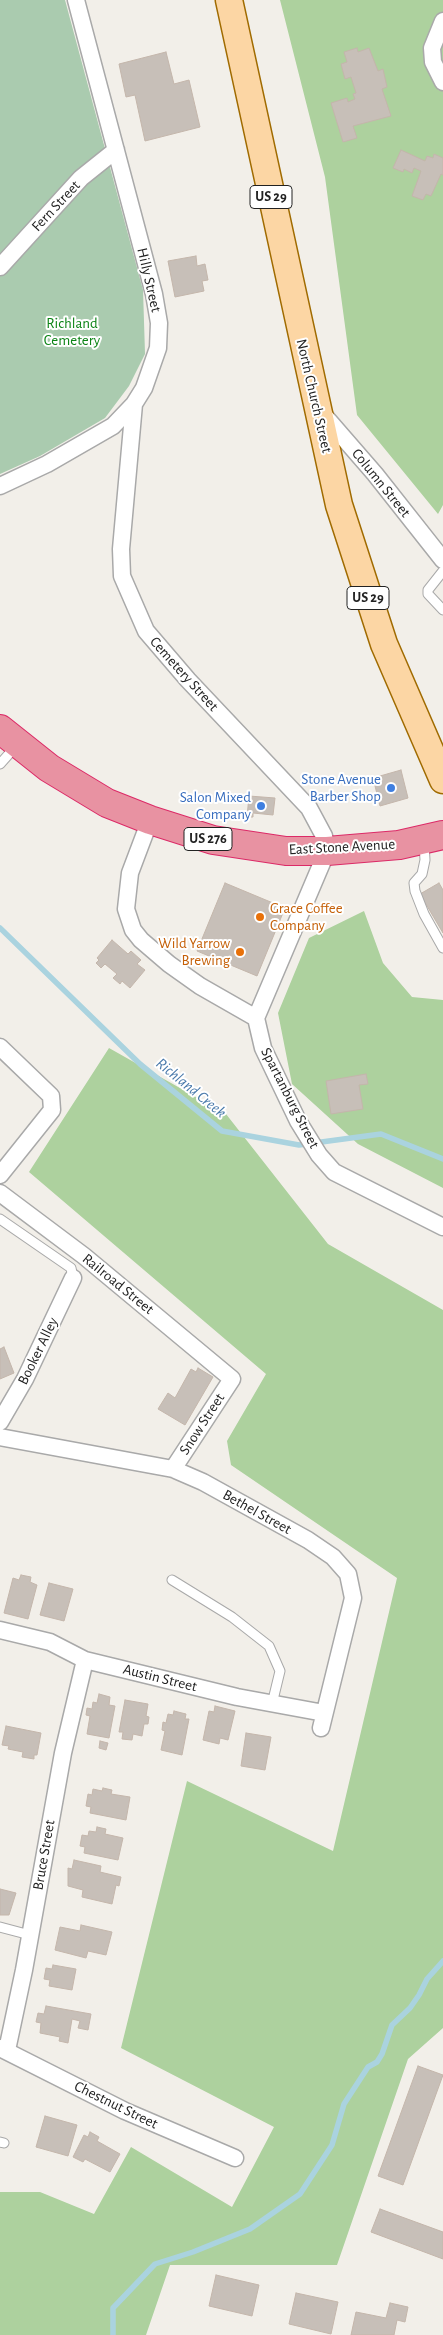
<!DOCTYPE html>
<html>
<head>
<meta charset="utf-8">
<style>
  body { margin:0 }
  canvas { display:block; background:#f2efe9 }
</style>
</head>
<body>
<canvas width="443" height="2335"></canvas>
<script>
const c = document.querySelector('canvas').getContext('2d');
c.lineJoin = 'round';
function paint(path, color) { c.fillStyle = color; c.fill(path, 'evenodd'); }
const toPath = rows => new Path2D(rows.map(r => 'M' + r).join(''));
function stroke(path, color, width, dash) { c.strokeStyle = color; c.lineWidth = width; c.lineCap = dash ? 'butt' : 'round'; c.setLineDash(dash || []); c.stroke(path); }
function write(font, color, halo, rows, align = 'center') {
  c.font = font + ' "Alegreya Sans",sans-serif'; c.lineWidth = 4; c.setLineDash([]); c.textBaseline = 'middle'; c.strokeStyle = halo; c.fillStyle = color; for (const [text, x, y, turn = 0] of rows) {
    c.save(); c.translate(x, y); c.rotate((+turn || 0) * Math.PI / 180); c.textAlign = isNaN(turn) ? turn : align; if (halo) c.strokeText(text, 0, 0); c.fillText(text, 0, 0); c.restore();
  }
}
paint(toPath([
  [280,0,443,0,443,505,438,514,357,415,325,177],
  [364,911,383,963,412,997,443,1000,443,1188,358,1144,292,1084,278,1013,309,938],
  [109,1048,226,1114,328,1244,443,1310,443,2028,408,2059,337,2265,170,2265,146,2335,0,2335,0,2192,40,2192,94,2214,131,2147,232,2207,274,2127,121,2048,187,1781,333,1851,397,1578,231,1465,227,1441,266,1374,29,1172]
]), '#add19e');
paint(toPath([
  [0,0,65,0,143,290,145,354,129,386,105,418,40,456,0,474]
]), '#aacbaf');
stroke(toPath([
  [0,928,140,1064,222,1131,299,1145,381,1134,443,1159],
  [113,2335,113,2308,155,2264,193,2252,250,2229,300,2194,332,2145,344,2104,368,2067,377,2062,382,2054,392,2025,410,2008,419,1995,427,1979,443,1961]
]), '#aad3df', 5.5);
const building = toPath([
  [357,48,358,52,369,48,378,71,383,69,387,87,382,89,391,116,353,126,357,138,343,142,331,103,347,98,348,102,355,99,353,94,356,93,351,77,345,79,341,64,347,62,344,52,357,48],
  [166,52,174,84,189,80,200,127,145,141,135,95,126,97,119,64,166,52],
  [401,150,425,161,427,156,433,158,434,154,443,158,443,175,441,174,431,196,426,194,423,200,412,196,421,171,414,168,412,173,404,169,403,172,393,168,401,150],
  [196,256,197,266,205,264,208,280,202,281,204,291,175,297,168,261,196,256],
  [401,770,408,798,380,806,373,778,401,770],
  [249,796,275,798,273,815,253,813,253,817,247,817,249,796],
  [225,883,285,908,257,976,197,951,225,883],
  [439,883,443,890,443,933,420,894,439,883],
  [112,940,128,954,131,951,141,960,137,964,145,970,130,988,122,981,120,984,113,978,117,974,105,964,101,968,96,963,99,960,97,958,112,940],
  [366,1074,368,1084,359,1085,363,1109,331,1114,326,1081,366,1074],
  [4,1347,14,1373,0,1379,0,1349,4,1347],
  [198,1368,213,1377,185,1425,158,1409,168,1393,175,1398,191,1369,196,1372,198,1368],
  [21,1575,31,1577,30,1582,37,1585,28,1619,4,1613,13,1578,19,1580,21,1575],
  [49,1583,73,1589,64,1621,40,1615,49,1583],
  [99,1694,110,1697,109,1705,115,1706,109,1738,87,1734,90,1716,86,1715,87,1708,92,1709,93,1702,97,1703,99,1694],
  [125,1700,148,1704,146,1716,149,1717,148,1724,144,1724,142,1736,133,1734,132,1740,122,1739,123,1732,119,1732,125,1700],
  [215,1706,235,1711,228,1740,220,1738,219,1744,203,1740,209,1711,214,1712,215,1706],
  [174,1711,186,1714,185,1719,189,1719,182,1755,161,1750,165,1731,162,1730,163,1722,166,1723,168,1714,173,1715,174,1711],
  [6,1726,41,1733,37,1755,34,1755,34,1759,22,1757,23,1752,8,1749,9,1746,2,1745,6,1726],
  [246,1733,271,1737,265,1770,241,1766,246,1733],
  [100,1741,108,1743,106,1750,99,1748,100,1741],
  [103,1788,112,1790,111,1794,130,1797,126,1820,90,1813,91,1807,86,1806,88,1794,92,1795,93,1789,102,1791,103,1788],
  [97,1827,106,1829,105,1834,123,1838,118,1860,84,1853,85,1847,80,1846,82,1835,88,1836,89,1831,96,1832,97,1827],
  [74,1860,101,1866,100,1872,121,1877,119,1886,116,1885,112,1904,82,1897,83,1890,68,1886,68,1868,72,1869,74,1860],
  [0,1889,16,1893,9,1915,0,1915,0,1889],
  [81,1925,112,1932,106,1955,88,1951,86,1958,55,1950,60,1927,80,1931,81,1925],
  [53,1965,76,1969,72,1990,49,1986,50,1980,44,1979,46,1968,52,1969,53,1965],
  [46,2006,91,2014,88,2030,78,2028,80,2021,72,2019,68,2043,59,2041,60,2037,40,2033,41,2023,36,2022,38,2013,44,2014,46,2006],
  [418,2066,443,2075,403,2185,378,2176,418,2066],
  [45,2116,77,2125,68,2156,36,2147,45,2116],
  [90,2132,99,2137,97,2141,120,2154,110,2172,85,2159,83,2162,73,2157,84,2135,88,2137,90,2132],
  [380,2209,443,2232,443,2259,371,2232,380,2209],
  [216,2275,259,2285,252,2316,209,2306,216,2275],
  [296,2293,338,2302,331,2334,289,2324,296,2293],
  [390,2303,408,2307,405,2322,397,2320,394,2335,351,2335,356,2312,386,2318,390,2303]
]);
paint(building, '#c7bfb8');
stroke(building, '#c4b6ab', 1);
const lane = toPath([
  [443,571,428,590,428,594,443,610],
  [0,764,16,746],
  [424,843,425,860,422,874,414,883,415,891,424,914,443,948],
  [0,1219,71,1268,73,1278],
  [172,1580,232,1617,269,1646,280,1671,272,1704],
  [0,1927,30,1935],
  [0,2142,4,2143]
]);
const street = toPath([
  [443,21,432,48,433,62,443,82],
  [0,267,81,178,116,150],
  [134,404,121,549,122,576,146,631,188,680,309,808,324,836,327,851,256,1018,263,1048,298,1121,319,1155,334,1172,443,1227],
  [322,413,375,474,443,560],
  [0,486,47,464,113,426,134,404,144,388,158,348,159,323,154,294,76,0],
  [150,820,130,873,126,909,133,930,141,940,169,964,200,986,256,1018],
  [0,1047,51,1096,52,1110,0,1175],
  [0,1193,84,1256,232,1379,173,1469],
  [0,1422,25,1379,73,1278],
  [0,1437,173,1469,203,1482,308,1540,333,1557,348,1574,353,1598,321,1728],
  [0,1630,50,1642,85,1660,237,1697,324,1713],
  [0,2048,125,2111,235,2158],
  [7,2050,24,1970,63,1753,85,1660]
]);
const primary = toPath([
  [229,0,339,505,384,644,443,780]
]);
const highway = toPath([
  [0,729,49,768,107,803,150,820,213,840,286,851,327,851,399,845,443,835]
]);
stroke(lane, '#a9a9a9', 11);
stroke(street, '#a9a9a9', 19);
stroke(primary, '#a06b00', 29);
stroke(highway, '#dc2a67', 30);
stroke(lane, '#fff', 9);
stroke(street, '#fff', 16);
stroke(primary, '#fcd6a4', 26);
stroke(highway, '#e892a2', 28);
for (const [x, y, r, color] of [
  [391,788,5,"#3f7fe0"],
  [261,806,5,"#3f7fe0"],
  [260,917,5,"#e8710a"],
  [240,952,5,"#e8710a"]
]) { const dot = new Path2D(); dot.arc(x, y, r, 0, 2 * Math.PI); c.fillStyle = color; c.fill(dot); stroke(dot, '#fff', 2); }
for (const [x, y, w] of [
  [271,197,42],
  [368,598,42],
  [208,839,48]
]) { const box = new Path2D(); box.roundRect(x - w / 2, y - 11.5, w, 23, 4); c.fillStyle = '#fff'; c.fill(box); stroke(box, '#222', 1); }
write('bold 14px', '#222', null, [
  ["US 29",271,197],
  ["US 29",368,598],
  ["US 276",208,839]
]);
write('15px', '#222', '#fff', [
  ["Fern Street",56,206,-47],
  ["Hilly Street",149,280,77],
  ["North Church Street",314,396,77],
  ["Column Street",381,483,51],
  ["Cemetery Street",184,674,48],
  ["East Stone Avenue",342,847,-3],
  ["Spartanburg Street",290,1098,63],
  ["Railroad Street",118,1284,39],
  ["Booker Alley",38,1351,-64],
  ["Snow Street",202,1424,-57],
  ["Bethel Street",257,1512,29],
  ["Austin Street",160,1678,14],
  ["Bruce Street",44,1855,-80],
  ["Chestnut Street",116,2105,26]
]);
write('15px', '#0c8416', '#fff', [
  ["Richland",72,323],
  ["Cemetery",72,340]
]);
write('15px', '#366cbe', '#fff', [
  ["Stone Avenue",381,779],
  ["Barber Shop",381,796],
  ["Salon Mixed",251,797],
  ["Company",251,814]
], 'right');
write('15px', '#c56008', '#fff', [
  ["Grace Coffee",270,908],
  ["Company",270,925],
  ["Wild Yarrow",230,943,"right"],
  ["Brewing",230,960,"right"]
], 'left');
write('italic 16px', '#4a7aab', '#fff', [
  ["Richland Creek",191,1088,39]
]);
</script>
</body>
</html>
